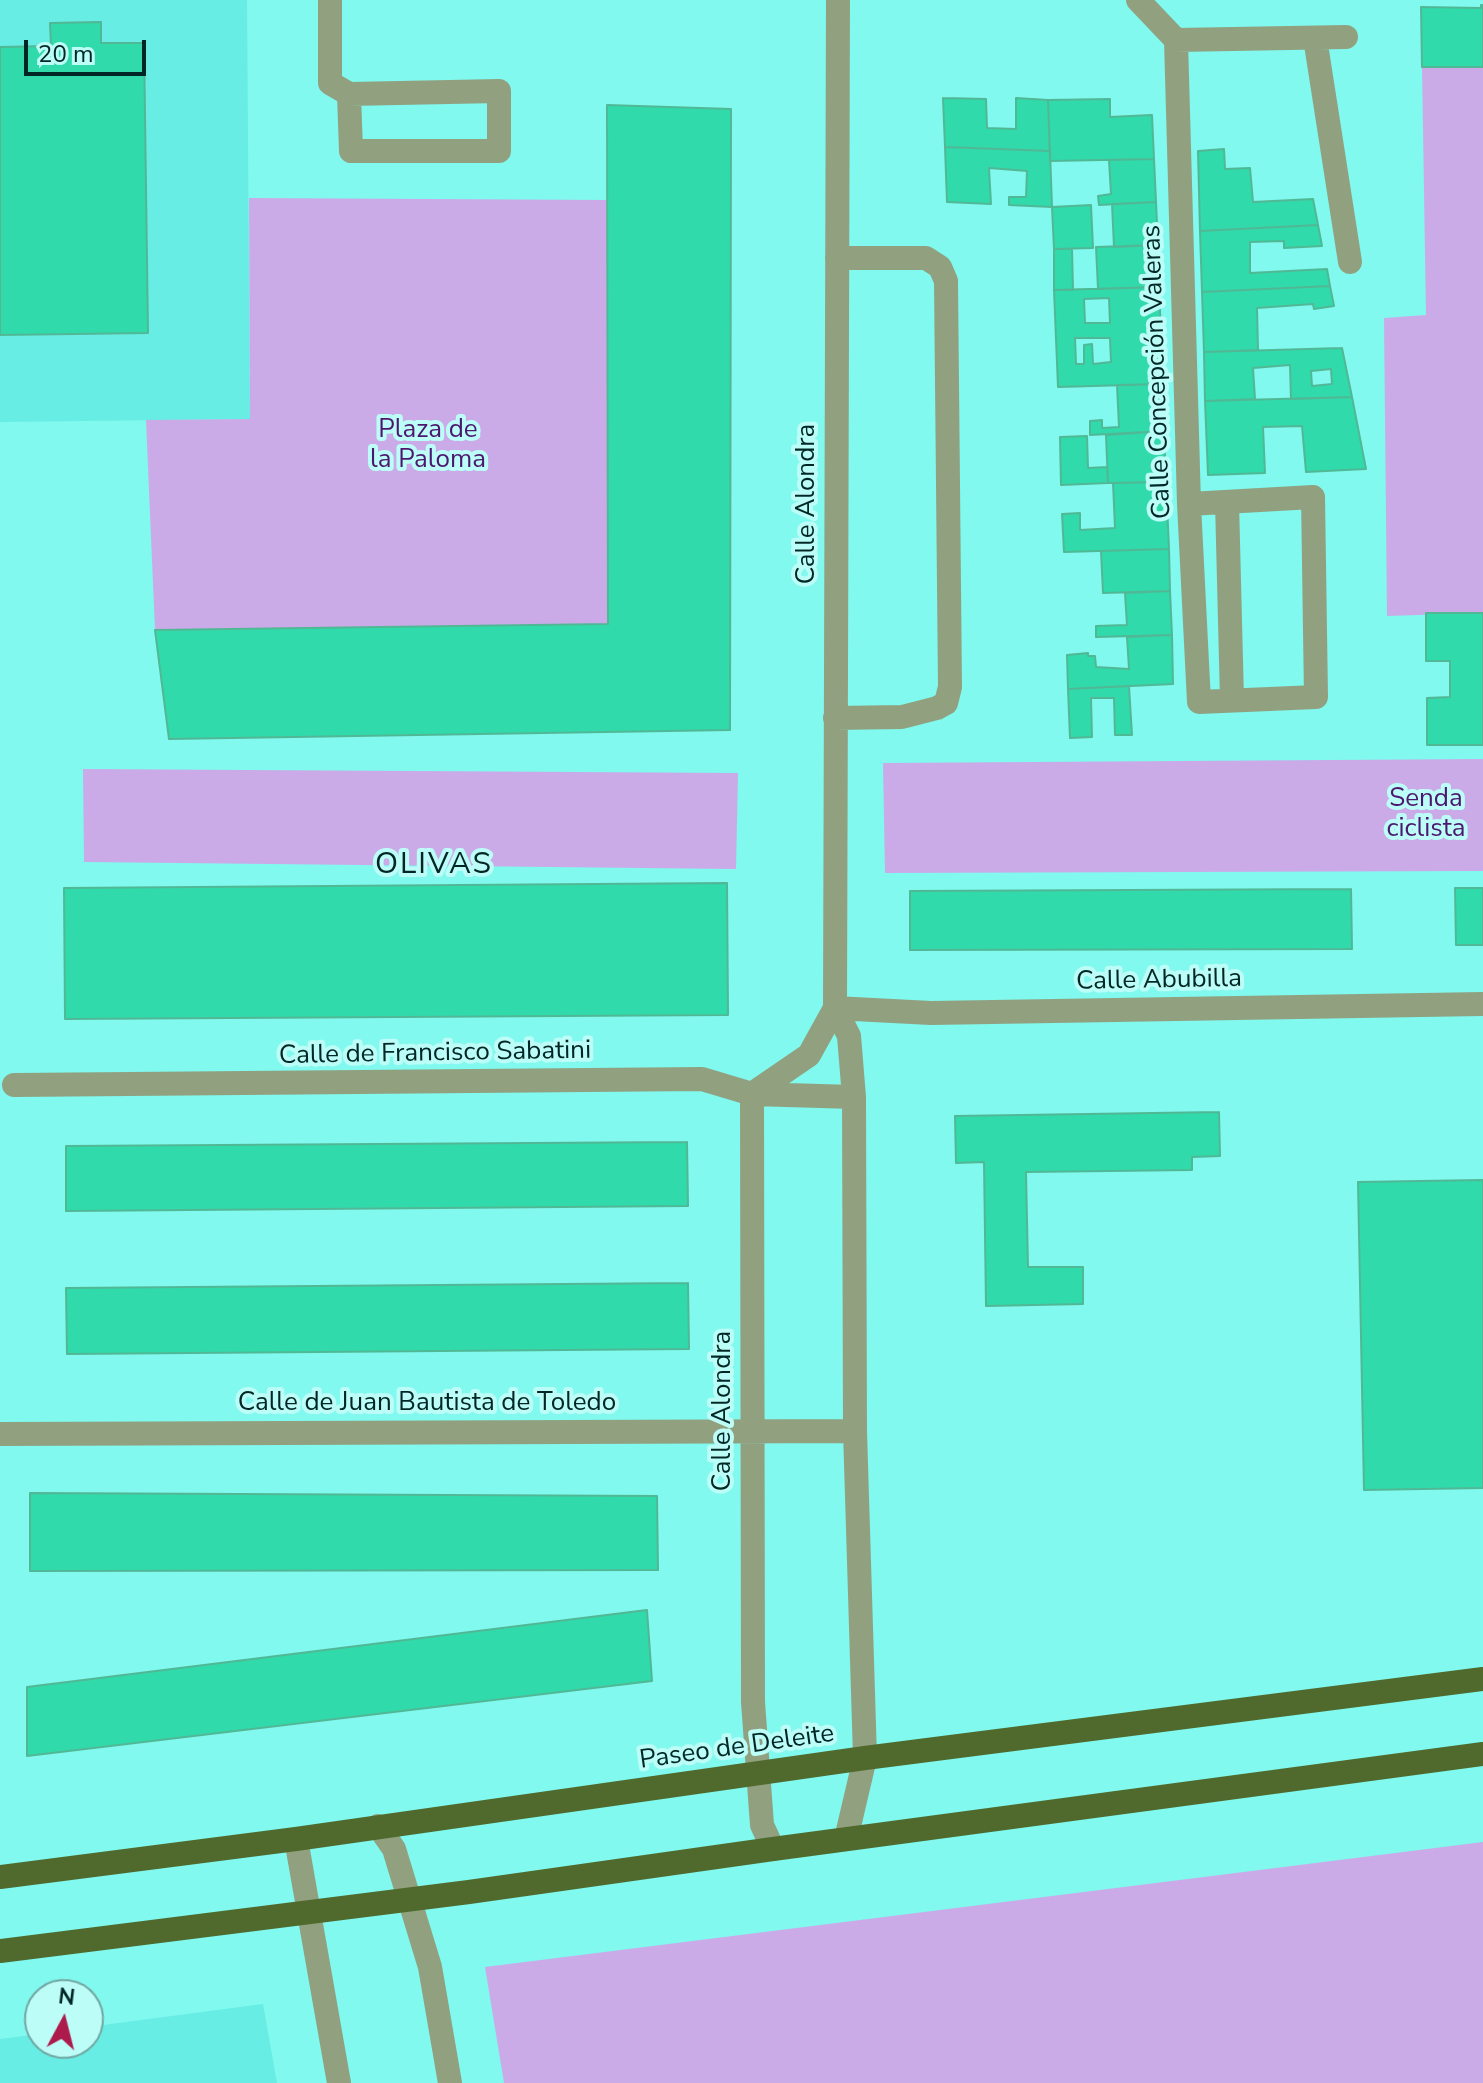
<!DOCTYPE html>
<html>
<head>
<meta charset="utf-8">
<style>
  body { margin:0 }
  #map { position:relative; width:1483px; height:2083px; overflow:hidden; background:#81f9ef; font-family:"Nunito Sans",sans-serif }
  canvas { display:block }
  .north { position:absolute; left:24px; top:1979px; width:80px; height:80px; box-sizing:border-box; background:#bcfdf7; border:2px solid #71a7a3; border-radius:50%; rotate:7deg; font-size:22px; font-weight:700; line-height:32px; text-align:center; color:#002725 }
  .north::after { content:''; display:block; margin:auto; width:28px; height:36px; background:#ad1b4c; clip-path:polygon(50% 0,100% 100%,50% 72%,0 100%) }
  .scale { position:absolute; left:24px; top:40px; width:122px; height:36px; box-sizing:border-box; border:4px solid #002725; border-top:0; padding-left:10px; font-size:24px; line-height:28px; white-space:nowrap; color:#002725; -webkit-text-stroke:6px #bcfdf7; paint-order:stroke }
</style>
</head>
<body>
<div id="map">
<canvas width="1483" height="2083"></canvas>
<div class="north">N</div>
<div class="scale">20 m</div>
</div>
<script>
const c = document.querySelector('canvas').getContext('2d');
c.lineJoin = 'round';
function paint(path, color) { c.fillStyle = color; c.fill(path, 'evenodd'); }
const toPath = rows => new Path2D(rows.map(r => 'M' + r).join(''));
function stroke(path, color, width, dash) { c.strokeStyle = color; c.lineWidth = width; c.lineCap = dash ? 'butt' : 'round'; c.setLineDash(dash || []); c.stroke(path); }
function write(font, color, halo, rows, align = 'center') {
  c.font = font + ' "Nunito Sans",sans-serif'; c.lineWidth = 8; c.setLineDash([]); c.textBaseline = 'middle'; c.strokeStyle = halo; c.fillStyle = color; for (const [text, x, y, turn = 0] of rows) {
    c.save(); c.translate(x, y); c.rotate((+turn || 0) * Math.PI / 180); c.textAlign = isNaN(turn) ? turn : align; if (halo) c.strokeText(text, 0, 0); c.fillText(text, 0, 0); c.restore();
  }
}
paint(toPath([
  [0,0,247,0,250,419,0,422],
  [263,2004,277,2083,0,2083,0,2039,40,2034,40,2043,88,2043,88,2027]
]), '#67ede3');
paint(toPath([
  [1422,67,1483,67,1483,613,1387,616,1384,318,1426,315],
  [249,198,607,200,608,624,155,630,146,420,250,419],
  [1483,759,1483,871,885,873,883,763],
  [83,769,738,773,736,869,84,862],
  [1483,1842,1483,2083,504,2083,485,1967]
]), '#cbaae8');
const building = toPath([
  [1481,5,1483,5,1483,67,1422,67,1421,7,1481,8,1481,5],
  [101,22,101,43,144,43,148,333,0,335,0,47,51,46,50,23,101,22],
  [943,98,986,99,987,128,1016,129,1016,98,1048,100,1050,151,945,147,943,98],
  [1110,99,1110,117,1152,115,1154,159,1050,161,1048,100,1110,99],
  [607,105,731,109,730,730,169,739,155,630,608,624,607,105],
  [945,147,1050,151,1052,207,1009,205,1009,197,1026,197,1027,171,989,168,991,204,947,202,945,147],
  [1224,149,1225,169,1250,168,1253,202,1313,199,1318,225,1200,231,1198,151,1224,149],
  [1154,159,1156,202,1099,205,1098,196,1111,194,1109,160,1154,159],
  [1156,202,1158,245,1114,247,1112,204,1156,202],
  [1091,205,1093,248,1054,249,1052,207,1091,205],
  [1318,225,1322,246,1284,248,1284,241,1250,242,1250,273,1327,269,1330,286,1202,292,1200,231,1318,225],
  [1158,245,1159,287,1098,289,1096,247,1158,245],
  [1054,249,1072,249,1073,290,1054,290,1054,249],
  [1330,286,1334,306,1314,309,1313,304,1257,308,1258,350,1204,352,1202,292,1330,286],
  [1159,287,1163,384,1058,387,1054,290,1159,287],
  [1109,298,1110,323,1085,323,1084,299,1109,298],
  [1075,338,1110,338,1111,362,1093,364,1092,344,1084,345,1084,364,1076,364,1075,338],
  [1342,348,1352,397,1291,399,1290,365,1253,368,1255,399,1205,401,1204,352,1342,348],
  [1331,369,1332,384,1312,386,1311,371,1331,369],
  [1163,384,1164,431,1090,435,1090,421,1102,420,1102,428,1119,427,1117,385,1163,384],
  [1352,397,1366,469,1306,472,1302,426,1263,427,1265,473,1208,475,1205,401,1352,397],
  [1164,431,1166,482,1108,483,1106,435,1164,431],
  [1087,436,1088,468,1107,467,1108,483,1061,485,1060,437,1087,436],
  [1166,482,1169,549,1064,552,1062,514,1080,513,1080,530,1115,528,1113,483,1166,482],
  [1169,549,1170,591,1103,593,1101,551,1169,549],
  [1170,591,1172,635,1096,637,1096,626,1127,625,1125,593,1170,591],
  [1426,613,1483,613,1483,745,1427,745,1427,698,1450,697,1450,661,1426,661,1426,613],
  [1172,635,1173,684,1068,689,1067,655,1088,653,1088,656,1095,656,1096,667,1129,669,1127,637,1172,635],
  [1129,686,1132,735,1115,735,1114,698,1091,698,1092,737,1070,738,1068,689,1129,686],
  [727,883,728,1015,65,1019,64,888,727,883],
  [1455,888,1483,888,1483,945,1456,945,1455,888],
  [1351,889,1352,949,910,950,910,891,1351,889],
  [1219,1112,1220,1156,1192,1157,1192,1170,1026,1172,1028,1267,1083,1267,1083,1304,986,1306,984,1162,956,1163,955,1116,1219,1112],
  [687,1142,688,1206,66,1211,66,1146,687,1142],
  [1483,1180,1483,1488,1364,1490,1358,1182,1483,1180],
  [688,1283,689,1349,67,1354,66,1288,688,1283],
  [30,1493,657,1496,658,1570,30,1571,30,1493],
  [647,1610,652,1681,27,1756,27,1687,647,1610]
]);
paint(building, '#31daab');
stroke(building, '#51b896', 2);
stroke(toPath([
  [330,0,330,83,349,94,499,91,499,151,351,151,349,94],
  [1138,0,1176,40,1189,504,1199,702,1316,697,1313,497,1189,504],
  [1315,38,1350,262],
  [1176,40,1346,37],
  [1227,502,1232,700],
  [835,718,902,717,937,708,946,703,950,687,946,281,940,267,926,258,837,258],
  [835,1008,849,1036,854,1097,855,1431,865,1758,846,1839],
  [835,1008,931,1013,1483,1004],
  [14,1085,702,1079,752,1094,854,1097],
  [0,1434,855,1431],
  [378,1826,394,1849,430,1967,450,2083],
  [296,1839,339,2083],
  [773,1849,762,1825,753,1702,752,1094,809,1055,835,1008,838,0]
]), '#91a180', 24);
stroke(toPath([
  [0,1877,296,1839,865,1758,1483,1679],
  [0,1951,469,1892,773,1849,1483,1754]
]), '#506a2d', 24);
write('26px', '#002725', '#bcfdf7', [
  ["Calle Concepción Valeras",1158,372,-92],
  ["Calle Alondra",808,504,-90],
  ["Calle Abubilla",1159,981,-1],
  ["Calle de Francisco Sabatini",435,1054,-1],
  ["Calle de Juan Bautista de Toledo",427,1404],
  ["Calle Alondra",724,1411,-90],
  ["Paseo de Deleite",737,1748,-8]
]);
write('26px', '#4d176f', '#bcfdf7', [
  ["Plaza de",428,431],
  ["la Paloma",428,461],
  ["Senda",1426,800],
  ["ciclista",1426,830]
]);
c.letterSpacing = '2px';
write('30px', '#002725', '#bcfdf7', [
  ["OLIVAS",434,866]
]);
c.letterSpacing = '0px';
</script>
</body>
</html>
